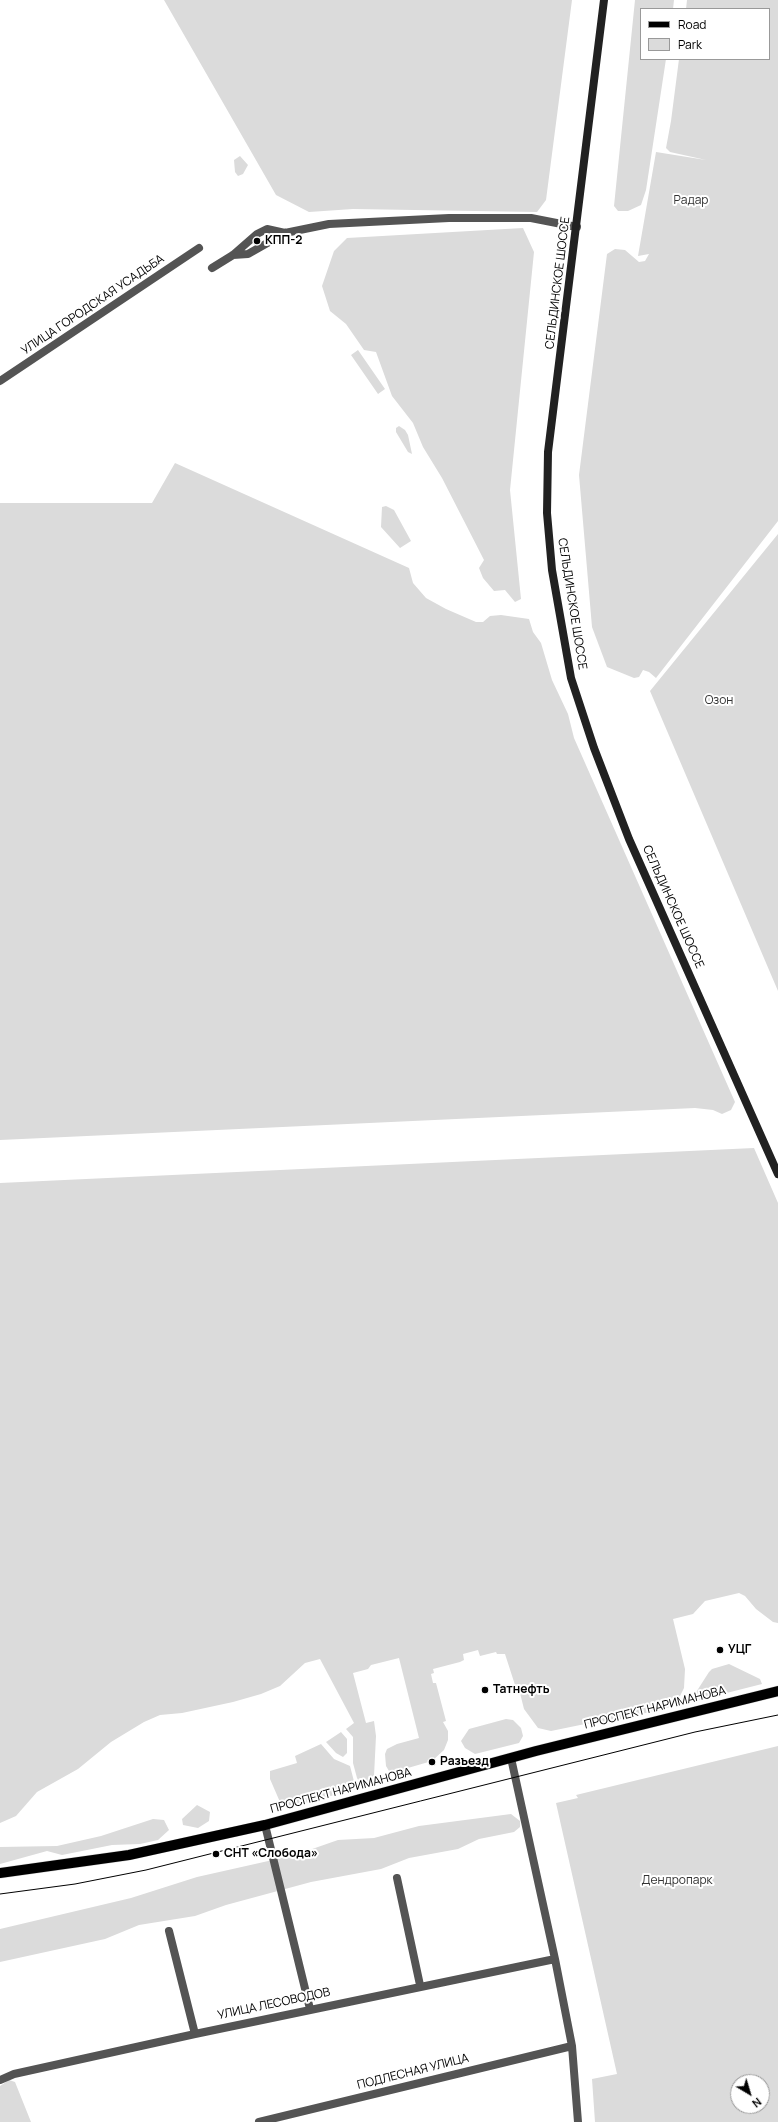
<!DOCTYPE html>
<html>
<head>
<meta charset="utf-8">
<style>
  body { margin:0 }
  #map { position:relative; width:778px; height:2122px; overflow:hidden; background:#fff; font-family:Manrope,sans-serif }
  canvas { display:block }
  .legend { position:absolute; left:640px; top:8px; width:130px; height:52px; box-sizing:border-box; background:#fff; border:1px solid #999; margin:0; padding:5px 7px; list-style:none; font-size:12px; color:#000 }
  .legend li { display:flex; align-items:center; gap:8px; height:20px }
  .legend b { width:20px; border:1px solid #999 }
  .north { position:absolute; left:730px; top:2074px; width:40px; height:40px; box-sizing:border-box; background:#fff; border:1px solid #999; border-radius:50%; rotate:142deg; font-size:11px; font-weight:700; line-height:16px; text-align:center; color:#000 }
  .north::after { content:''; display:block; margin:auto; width:14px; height:18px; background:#000; clip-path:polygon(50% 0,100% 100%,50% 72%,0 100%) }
</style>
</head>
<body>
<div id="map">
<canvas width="778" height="2122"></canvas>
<ul class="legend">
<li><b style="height:5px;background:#000"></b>Road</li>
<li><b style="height:11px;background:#dbdbdb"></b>Park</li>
</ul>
<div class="north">N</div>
</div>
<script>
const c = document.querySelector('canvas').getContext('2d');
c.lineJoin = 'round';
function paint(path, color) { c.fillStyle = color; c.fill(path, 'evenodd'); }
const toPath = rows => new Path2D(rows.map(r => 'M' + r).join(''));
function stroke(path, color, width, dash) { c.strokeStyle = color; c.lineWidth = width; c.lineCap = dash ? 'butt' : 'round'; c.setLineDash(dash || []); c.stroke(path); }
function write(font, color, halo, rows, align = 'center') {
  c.font = font + ' Manrope,sans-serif'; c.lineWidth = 4; c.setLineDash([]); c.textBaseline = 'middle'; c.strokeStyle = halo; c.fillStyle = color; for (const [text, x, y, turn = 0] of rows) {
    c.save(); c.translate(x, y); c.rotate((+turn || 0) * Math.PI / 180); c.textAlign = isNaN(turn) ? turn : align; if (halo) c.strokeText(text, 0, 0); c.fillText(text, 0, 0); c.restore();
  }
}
paint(toPath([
  [164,0,572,0,546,200,537,212,353,209,309,212,276,195],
  [635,0,674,0,673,9,641,9,641,59,666,59,646,190,641,205,628,211,618,211,614,206],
  [687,0,778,0,778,521,656,678,649,672,643,670,639,677,634,678,607,667,592,627,579,475,607,254,615,249,625,250,639,262,645,261,649,254,638,256,656,152,706,160,670,152,666,148,671,121,679,59,769,59,769,9,686,9],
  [240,156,248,165,243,174,238,176,235,172,234,160],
  [523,228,534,252,510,490,521,599,515,602,505,590,494,591,483,578,479,568,484,560,442,478,423,447,413,423,392,396,376,352,364,350,346,324,330,311,322,286,334,251,347,238],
  [358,350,385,389,378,394,351,355],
  [399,426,405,430,408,435,412,454,408,452,396,432,396,428],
  [175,463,409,568,413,583,426,598,446,609,476,622,483,622,490,616,501,615,529,619,533,632,541,643,552,680,568,714,574,738,735,1102,731,1110,722,1114,713,1110,695,1108,0,1140,0,503,152,503],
  [386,506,394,510,411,541,400,548,381,527,382,507],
  [778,534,778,991,650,691],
  [754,1148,778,1203,778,1623,773,1622,756,1609,745,1596,739,1593,705,1601,693,1614,673,1619,685,1669,684,1688,676,1704,670,1707,605,1723,585,1724,551,1731,538,1728,524,1709,518,1685,515,1685,505,1654,497,1654,496,1652,480,1656,478,1650,463,1654,464,1660,460,1662,433,1669,434,1673,431,1674,433,1683,436,1683,446,1721,443,1722,448,1731,448,1740,444,1750,432,1761,394,1772,389,1771,386,1766,385,1754,387,1749,397,1744,419,1738,399,1658,371,1665,368,1669,353,1673,366,1723,374,1721,376,1736,374,1776,371,1782,365,1787,361,1785,357,1778,353,1763,353,1737,346,1729,354,1723,320,1659,305,1663,280,1686,261,1694,233,1702,182,1713,160,1715,144,1722,111,1742,78,1769,37,1792,16,1816,0,1823,0,1183],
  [729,1664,760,1679,762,1684,695,1701,693,1700,693,1697,709,1672,712,1669],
  [506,1719,513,1720,521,1728,523,1736,519,1743,475,1754,465,1748,461,1741,469,1729],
  [341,1732,347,1739,347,1753,343,1757,336,1753,326,1742],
  [321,1744,334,1759,350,1766,356,1789,291,1807,284,1805,280,1802,270,1779,270,1771,297,1763,295,1756],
  [778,1746,778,2122,595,2122,592,2079,617,2074,556,1803,578,1798,576,1795],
  [738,2082,762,2082,762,2106,738,2106],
  [197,1805,210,1812,209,1821,198,1828,183,1825,182,1819],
  [511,1814,520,1821,520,1827,514,1832,479,1839,458,1849,409,1858,381,1869,311,1882,226,1905,195,1916,139,1925,105,1939,0,1962,0,1929,131,1898,197,1877,295,1855,338,1840,374,1838,419,1826],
  [153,1819,164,1820,169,1830,158,1840,140,1844,112,1845,62,1855,47,1851,0,1864,0,1847,57,1846,101,1836],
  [9,2080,15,2082,31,2122,0,2122,0,2086]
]), '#dbdbdb');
const primary = toPath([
  [0,1873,129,1855,265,1825,536,1751,778,1691]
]);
stroke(primary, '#dbdbdb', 11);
stroke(toPath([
  [233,255,248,254,285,233],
  [212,268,233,255,257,234,267,229,285,233,329,224,449,218,531,218,577,227],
  [0,381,199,248],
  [511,1758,555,1959,572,2046,578,2122],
  [265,1825,310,2009],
  [397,1878,420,1985],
  [169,1931,195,2034],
  [0,2080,14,2074,195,2034,555,1959],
  [259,2122,572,2046]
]), '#545454', 8);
stroke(toPath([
  [604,0,548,452,547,513,552,570,571,678,594,748,629,839,778,1174]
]), '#212121', 8);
stroke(primary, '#000', 10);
stroke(toPath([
  [0,1894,75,1884,146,1870,695,1732,778,1715]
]), '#000', 1);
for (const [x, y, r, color] of [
  [257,241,4,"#000"],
  [720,1650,4,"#000"],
  [485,1690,4,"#000"],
  [432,1762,4,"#000"],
  [216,1854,4,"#000"]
]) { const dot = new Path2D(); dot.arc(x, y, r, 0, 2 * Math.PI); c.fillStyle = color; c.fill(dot); stroke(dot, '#fff', 1.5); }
write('12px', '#323232', '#fff', [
  ["Радар",691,201],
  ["Озон",719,701],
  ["Дендропарк",677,1881]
]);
write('bold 12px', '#000', '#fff', [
  ["КПП-2",265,241],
  ["УЦГ",728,1650],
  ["Татнефть",493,1690],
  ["Разъезд",440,1762],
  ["СНТ «Слобода»",224,1854]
], 'left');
write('12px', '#000', '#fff', [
  ["СЕЛЬДИНСКОЕ ШОССЕ",558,283,-83],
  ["УЛИЦА ГОРОДСКАЯ УСАДЬБА",93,305,-34],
  ["СЕЛЬДИНСКОЕ ШОССЕ",572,604,81],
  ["СЕЛЬДИНСКОЕ ШОССЕ",673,907,66],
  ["ПРОСПЕКТ НАРИМАНОВА",655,1708,-14],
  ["ПРОСПЕКТ НАРИМАНОВА",341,1791,-15],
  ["УЛИЦА ЛЕСОВОДОВ",274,2004,-12],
  ["ПОДЛЕСНАЯ УЛИЦА",413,2072,-14]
]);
</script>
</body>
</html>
